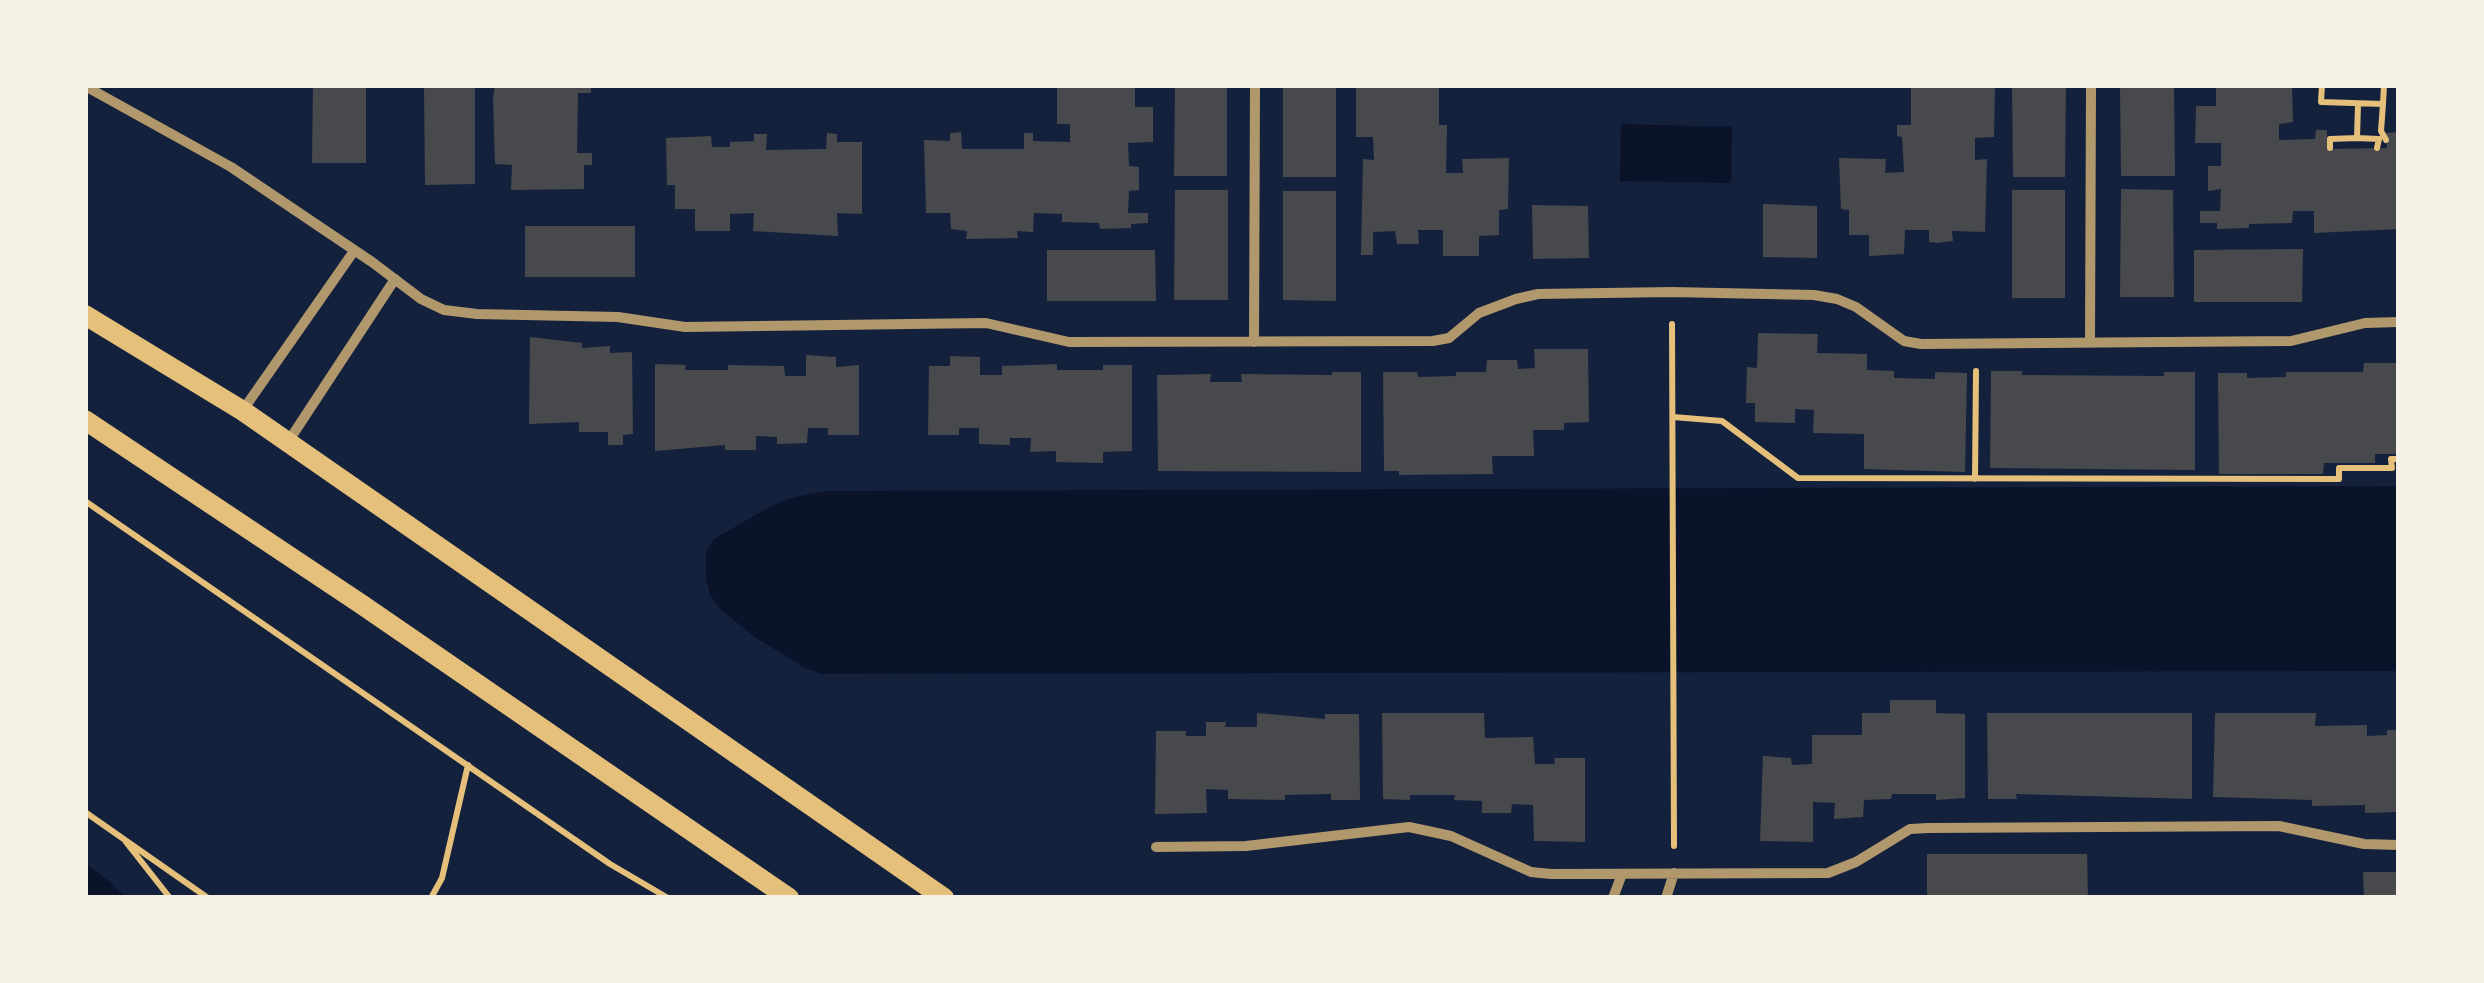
<!DOCTYPE html>
<html>
<head>
<meta charset="utf-8">
<style>
  body { margin:0 }
  #map { position:relative; width:2484px; height:983px; overflow:hidden; background:#14213d; font-family:"Sofia Sans Condensed",sans-serif }
  canvas { display:block }
  .frame { position:absolute; inset:0; border:88px solid #f6f1e7; pointer-events:none }
</style>
</head>
<body>
<div id="map">
<canvas width="2484" height="983"></canvas>
<div class="frame"></div>
</div>
<script>
const c = document.querySelector('canvas').getContext('2d');
c.lineJoin = 'round';
function paint(path, color) { c.fillStyle = color; c.fill(path, 'evenodd'); }
const toPath = rows => new Path2D(rows.map(r => 'M' + r).join(''));
function stroke(path, color, width, dash) { c.strokeStyle = color; c.lineWidth = width; c.lineCap = dash ? 'butt' : 'round'; c.setLineDash(dash || []); c.stroke(path); }
paint(toPath([
  [1621,124,1732,127,1731,183,1620,181],
  [2399,486,2399,671,822,674,805,668,755,637,720,609,710,595,706,577,706,552,714,539,771,506,794,497,828,491],
  [85,863,110,882,126,898,85,898]
]), '#0b132b');
paint(toPath([
  [313,85,366,85,366,163,312,163],
  [424,85,475,85,475,184,425,185],
  [495,85,591,85,591,93,578,93,577,153,592,153,592,165,584,165,584,189,511,190,512,165,495,164,493,98],
  [1057,85,1135,86,1135,107,1153,107,1153,142,1128,143,1129,166,1139,167,1139,190,1129,191,1128,213,1148,213,1148,223,1131,224,1131,228,1100,229,1099,223,1062,222,1062,214,1034,213,1033,232,1017,231,1018,238,966,239,967,231,951,229,950,213,926,213,924,140,950,141,950,133,961,132,962,149,1024,149,1024,133,1033,133,1033,141,1070,142,1070,124,1057,124],
  [1175,85,1227,85,1227,176,1174,176],
  [1283,85,1336,85,1336,177,1283,177],
  [1356,85,1439,85,1439,125,1447,125,1446,173,1463,173,1462,159,1509,158,1508,209,1499,210,1499,235,1479,236,1479,256,1443,256,1443,230,1418,230,1419,244,1397,244,1395,231,1373,232,1373,255,1361,255,1363,159,1374,160,1373,137,1356,137],
  [1911,85,1995,85,1994,137,1975,138,1975,160,1987,159,1985,232,1952,231,1953,241,1938,243,1929,242,1929,230,1905,230,1904,254,1869,256,1869,235,1849,235,1849,210,1841,209,1839,158,1886,159,1885,173,1904,172,1902,137,1897,136,1897,125,1911,125],
  [2012,85,2066,85,2065,177,2013,177],
  [2120,85,2174,85,2175,176,2121,176],
  [2240,85,2292,85,2293,122,2279,124,2279,140,2315,139,2316,130,2327,130,2327,149,2387,148,2386,133,2398,132,2399,229,2314,233,2314,211,2293,211,2292,223,2249,224,2249,228,2217,229,2217,223,2200,223,2200,211,2220,211,2221,189,2208,191,2208,166,2221,166,2221,143,2195,143,2196,106,2216,106,2216,87],
  [827,133,837,134,837,142,862,142,862,214,837,213,838,236,753,231,754,213,730,214,730,231,695,231,695,209,675,209,675,185,667,185,666,138,711,136,712,147,730,147,730,142,754,141,754,134,767,134,766,150,822,149,826,149],
  [2121,189,2173,190,2174,297,2120,297],
  [1175,190,1228,190,1228,300,1174,300],
  [2012,190,2065,190,2065,298,2012,298],
  [1283,191,1336,191,1336,301,1283,300],
  [1763,204,1817,206,1817,258,1763,257],
  [1532,205,1588,206,1589,258,1533,259],
  [525,226,635,226,635,277,525,277],
  [2303,249,2302,302,2194,302,2194,250],
  [1047,250,1155,250,1156,301,1047,301],
  [1758,333,1818,334,1817,353,1867,354,1867,370,1894,371,1894,378,1935,379,1935,372,1967,373,1965,472,1864,469,1864,434,1813,433,1814,410,1795,409,1795,423,1755,422,1755,403,1746,403,1747,367,1757,368],
  [530,337,582,343,582,348,610,346,610,353,632,352,633,434,623,435,623,445,608,445,608,432,579,432,579,422,529,424],
  [1534,349,1588,349,1589,422,1564,423,1564,430,1533,430,1534,456,1492,456,1493,474,1399,475,1399,471,1384,471,1383,372,1417,372,1418,377,1456,376,1456,372,1486,372,1487,360,1517,360,1518,369,1535,368],
  [806,355,836,357,836,367,859,365,859,435,828,435,828,428,808,428,807,443,777,444,777,437,756,436,756,450,725,450,725,445,655,451,655,364,686,365,685,370,728,370,728,365,784,366,785,376,806,376],
  [950,356,980,357,980,375,1002,375,1002,366,1057,364,1057,370,1103,370,1103,365,1132,365,1132,451,1103,452,1103,463,1056,462,1056,451,1030,452,1031,438,1010,438,1010,445,979,444,979,428,959,428,959,435,928,435,929,366,950,366],
  [2364,363,2399,363,2399,454,2375,454,2375,463,2324,463,2323,474,2219,474,2218,373,2247,373,2247,378,2286,377,2286,372,2363,372],
  [1991,371,2022,371,2022,375,2164,376,2164,372,2195,372,2195,470,1990,468],
  [1332,372,1361,372,1361,472,1158,471,1157,375,1211,374,1210,382,1242,382,1241,374,1332,375],
  [1890,700,1936,700,1936,713,1965,714,1965,798,1936,800,1936,794,1892,794,1891,799,1864,800,1863,817,1834,819,1835,803,1813,802,1813,842,1760,841,1763,756,1791,758,1792,765,1812,764,1812,735,1862,735,1862,713,1890,713],
  [1257,713,1325,719,1325,714,1359,714,1360,800,1331,800,1331,794,1285,795,1285,800,1228,799,1228,790,1206,789,1207,813,1155,814,1156,731,1186,731,1186,736,1206,736,1206,722,1226,722,1225,727,1257,727],
  [1382,713,1484,713,1485,738,1533,737,1535,764,1555,764,1554,758,1585,758,1585,842,1534,841,1533,805,1512,804,1511,813,1482,813,1482,801,1454,800,1455,795,1410,795,1410,800,1383,799],
  [1987,713,2192,713,2192,799,2016,794,2017,799,1988,799],
  [2215,713,2316,713,2315,726,2367,725,2367,736,2387,735,2387,730,2399,730,2399,812,2365,813,2365,805,2312,806,2312,800,2213,797],
  [1927,854,2087,854,2088,898,1927,898],
  [2363,872,2399,872,2399,898,2364,898]
]), '#48494c');
stroke(toPath([
  [2322,85,2321,102,2383,104,2384,85],
  [2358,104,2357,138,2379,139,2377,148],
  [2383,104,2381,131,2386,140],
  [2330,148,2330,139,2357,138],
  [1672,324,1674,846],
  [1673,417,1722,421,1798,478,2339,479,2339,468,2392,468,2391,459,2399,459],
  [1975,479,1976,371],
  [85,501,610,864,668,898],
  [85,812,208,898],
  [126,842,170,898],
  [431,898,442,878,468,765]
]), '#e5c07b', 6);
stroke(toPath([
  [85,86,231,167,372,262,421,299,444,310,477,314,618,317,685,327,986,323,1069,342,1433,341,1449,338,1479,313,1516,299,1538,294,1672,292,1814,295,1837,299,1856,307,1904,341,1921,344,2291,341,2365,323,2399,322],
  [1254,342,1255,85],
  [2090,342,2091,85],
  [243,410,354,251],
  [288,442,395,279],
  [1156,847,1246,846,1409,827,1451,836,1531,872,1551,874,1828,873,1856,862,1910,829,1928,828,2279,826,2364,844,2399,845],
  [1613,898,1622,874],
  [1666,898,1674,873]
]), '#b1986c', 10);
stroke(toPath([
  [85,315,243,411,944,898],
  [85,420,361,604,789,898]
]), '#e5c07b', 20);
</script>
</body>
</html>
